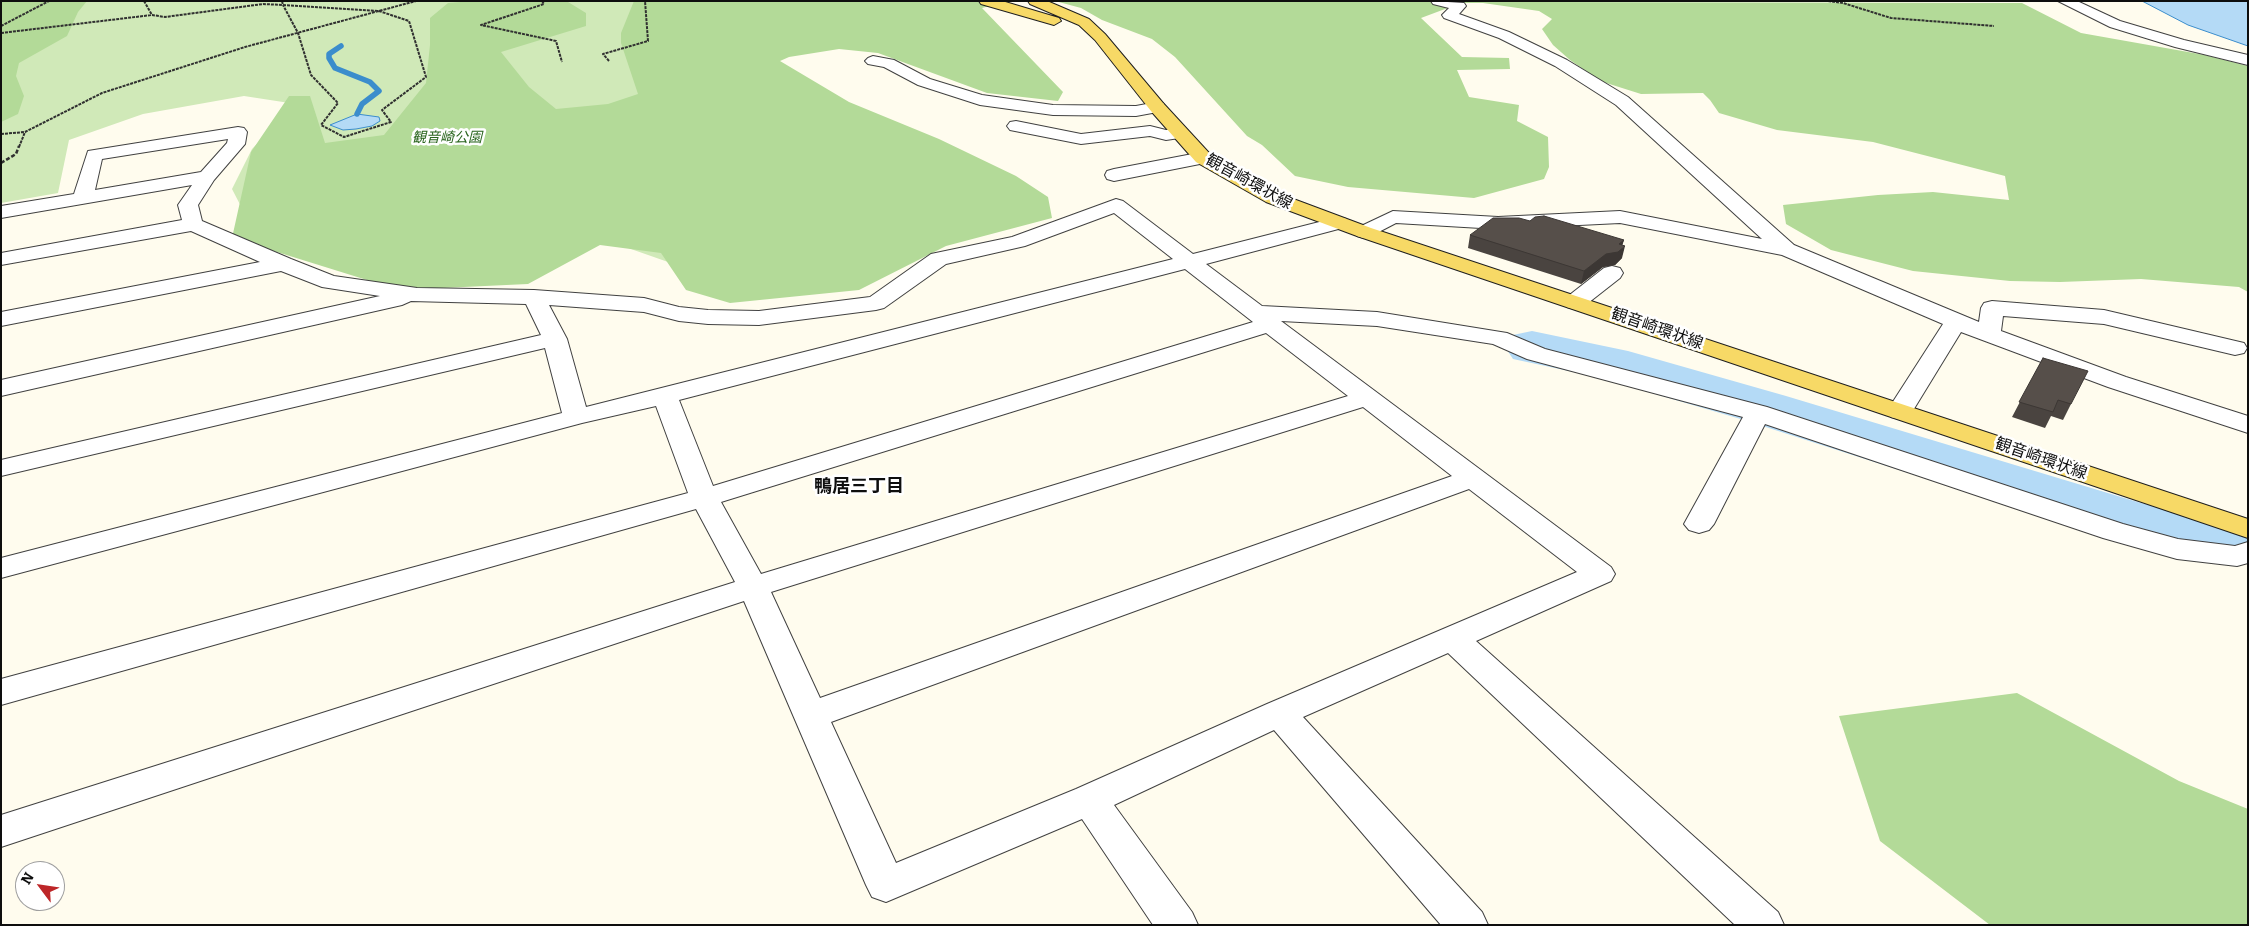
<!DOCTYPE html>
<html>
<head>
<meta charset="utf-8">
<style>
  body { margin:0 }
  #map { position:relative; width:2249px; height:926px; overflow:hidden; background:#fffcee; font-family:Bitter,serif }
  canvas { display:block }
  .frame { position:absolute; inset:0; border:2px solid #0e0e0e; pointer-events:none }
  .north { position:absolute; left:15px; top:861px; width:50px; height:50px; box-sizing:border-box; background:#fff; border:1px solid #9f9f9f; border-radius:50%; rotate:301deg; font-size:14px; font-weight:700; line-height:20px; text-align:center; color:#0e0e0e }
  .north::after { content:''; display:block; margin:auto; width:18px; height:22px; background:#bd2628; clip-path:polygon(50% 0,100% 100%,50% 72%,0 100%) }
</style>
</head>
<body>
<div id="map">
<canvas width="2249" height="926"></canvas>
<div class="frame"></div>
<div class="north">N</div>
</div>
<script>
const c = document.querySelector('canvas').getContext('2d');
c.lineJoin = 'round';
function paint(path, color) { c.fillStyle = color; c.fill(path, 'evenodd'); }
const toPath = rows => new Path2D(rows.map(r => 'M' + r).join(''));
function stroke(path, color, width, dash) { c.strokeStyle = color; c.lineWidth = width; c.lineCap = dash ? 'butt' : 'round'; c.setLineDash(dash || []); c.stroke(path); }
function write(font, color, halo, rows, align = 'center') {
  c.font = font + ' Bitter,"Noto Sans JP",serif'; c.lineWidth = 5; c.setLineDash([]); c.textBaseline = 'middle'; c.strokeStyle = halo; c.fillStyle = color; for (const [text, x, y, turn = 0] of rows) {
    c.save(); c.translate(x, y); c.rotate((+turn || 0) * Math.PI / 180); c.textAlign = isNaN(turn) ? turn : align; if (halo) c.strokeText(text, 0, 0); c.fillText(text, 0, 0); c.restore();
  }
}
paint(toPath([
  [1,1,921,1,869,48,811,43,762,61,688,269,611,242,248,220,232,189,252,149,296,104,244,96,143,114,69,140,58,193,1,203]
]), '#d0e9b8');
paint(toPath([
  [1,1,87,1,78,12,67,36,19,63,16,76,24,96,18,114,1,122],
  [473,1,568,2,586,13,586,26,501,52,529,87,556,109,608,104,638,94,621,43,621,33,634,1,1009,1,982,8,1063,92,1058,101,987,93,878,53,839,49,789,57,780,61,849,102,939,139,1016,176,1048,197,1052,218,946,246,859,290,730,303,686,290,661,253,600,245,528,284,399,290,232,238,251,152,289,96,310,96,325,143,384,135,426,83,430,45,430,18,448,3],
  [1055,1,2022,3,2081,33,2205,55,2248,66,2248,292,2239,287,2141,279,2060,282,2010,281,1913,271,1831,250,1786,224,1783,205,1878,195,1933,192,2009,200,2005,176,1873,142,1777,130,1719,113,1710,100,1703,93,1641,94,1600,81,1570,60,1553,45,1542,29,1552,19,1539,11,1483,3,1461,3,1421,18,1462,57,1509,58,1510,69,1457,70,1469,97,1519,105,1517,121,1548,137,1549,167,1544,179,1474,198,1348,187,1295,176,1262,145,1247,136,1175,57,1152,39,1102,20,1081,8],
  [2017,693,2179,781,2248,809,2248,925,1990,925,1880,841,1839,716]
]), '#b3da98');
const water = toPath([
  [2142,1,2248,1,2248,46,2188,25,2142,1],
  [357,114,379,117,380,121,372,126,356,129,343,130,330,125,357,114]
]);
paint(water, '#b4daf6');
stroke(water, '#3b8dcc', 1);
stroke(toPath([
  [341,46,329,54,329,58,335,68,370,82,379,91,362,104,357,114]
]), '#3b8dcc', 5.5);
paint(toPath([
  [1532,331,1628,351,1786,396,2141,503,2194,516,2223,515,2247,521,2248,550,2223,557,2194,558,2104,536,1744,420,1597,377,1513,359,1505,347,1513,335,1532,331]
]), '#b4daf6');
const minor = toPath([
  [1431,1,1464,3,1466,6,1459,14,1509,32,1567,60,1628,97,1794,245,1979,322,1981,308,1984,303,1992,301,2104,310,2244,343,2247,348,2244,353,2235,355,2104,324,2003,316,2001,331,2126,377,2248,416,2248,433,2108,387,1961,332,1909,417,1900,419,1891,417,1887,411,1943,324,1782,255,1620,223,1498,229,1396,223,1371,236,1364,238,1357,236,1354,232,1357,228,1393,211,1498,217,1620,211,1762,239,1616,105,1555,66,1499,38,1444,18,1442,15,1449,8,1433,4,1431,1],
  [2058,1,2077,1,2120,21,2184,40,2248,55,2248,65,2175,47,2110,27,2058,1],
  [873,56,894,60,930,79,982,95,1053,105,1136,106,1157,102,1163,103,1165,107,1163,111,1136,116,1053,115,980,105,918,85,884,67,868,64,865,61,868,58,873,56],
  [1016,121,1081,134,1150,126,1166,130,1180,128,1186,129,1189,133,1186,137,1166,140,1150,136,1081,144,1010,130,1007,126,1010,122,1016,121],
  [238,127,244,128,247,132,245,144,214,180,198,205,202,221,291,259,334,276,417,288,534,290,644,298,679,307,708,310,759,311,870,297,931,254,1012,237,1116,199,1123,201,1193,254,1339,217,1346,219,1349,223,1346,227,1206,264,1262,306,1377,312,1507,333,1545,349,1767,407,2123,524,2178,539,2235,546,2248,542,2248,563,2237,566,2177,559,2103,538,1765,424,1714,524,1709,530,1699,533,1689,530,1684,524,1743,417,1527,359,1493,344,1377,326,1281,321,1611,567,1615,574,1611,581,1476,641,1778,912,1784,925,1735,925,1448,653,1303,717,1482,912,1488,925,1441,925,1274,730,1114,805,1192,912,1198,925,1153,925,1082,819,886,902,872,897,866,885,744,601,1,847,1,815,735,582,696,509,1,705,1,679,688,493,656,406,582,423,1,578,1,558,562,413,545,348,1,476,1,460,541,335,526,304,411,301,402,305,1,396,1,380,380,296,322,287,281,271,1,326,1,312,260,262,191,231,1,265,1,253,182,220,178,205,192,185,1,218,1,206,74,194,88,151,238,127],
  [228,139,227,143,201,172,95,190,102,159,228,139],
  [1114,213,1173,259,586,407,567,339,549,305,644,312,679,321,708,324,759,325,876,310,884,308,946,264,1025,246,1114,213],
  [1185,269,1253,322,713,486,679,400,1185,269],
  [1266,333,1348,396,761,574,721,502,1266,333],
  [1363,407,1452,476,820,698,771,592,1363,407],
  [1469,489,1577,572,1267,704,1076,789,896,863,831,722,1469,489],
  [1203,152,1210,154,1212,158,1210,162,1114,181,1107,179,1105,175,1107,171,1114,169,1203,152],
  [1612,266,1620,268,1623,273,1620,278,1583,307,1575,309,1567,307,1564,302,1567,297,1604,268,1612,266]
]);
const major = toPath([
  [979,1,1002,1,1059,18,1061,21,1054,25,981,4,979,1],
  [1028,1,1047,1,1089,19,1105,34,1163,103,1210,154,1280,194,1371,228,2248,519,2248,538,1357,236,1266,202,1196,162,1151,111,1095,40,1079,25,1030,4,1028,1]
]);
stroke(minor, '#414141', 2);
stroke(major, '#1f1f1f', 2);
stroke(toPath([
  [144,1,152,15],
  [282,1,283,5],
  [542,1,544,4,481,25,556,41,562,62],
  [1828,1,1843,3,1891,18,1994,26],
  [283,5,379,11,409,21,426,77,382,110,391,122,344,137,321,125,338,103,311,75,298,33,283,5],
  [1,26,49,1],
  [1,33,152,15,165,17,263,4,283,5],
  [609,61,603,54,648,41,645,1],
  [1,134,25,132,102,93,245,47,416,1],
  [19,147,25,132]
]), '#303030', 2, [3, 1]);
stroke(toPath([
  [1,163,16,154,19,146]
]), '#303030', 2.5, [4, 2]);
paint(minor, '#fff');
paint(major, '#f7d966');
paint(toPath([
  [1530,221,1624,240,1622,245,1622,258,1615,265,1603,267,1581,284,1468,248,1470,235],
  [2043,358,2071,404,2063,420,2051,416,2045,428,2012,417]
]), '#4a4440');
paint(toPath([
  [1624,240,1621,249,1625,246,1622,258,1615,265,1603,267,1581,284,1584,271]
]), '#3c3734');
const building = toPath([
  [1544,216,1624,240,1619,244,1625,246,1618,252,1606,254,1584,271,1470,235,1493,218,1519,218,1530,221,1535,217,1544,216],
  [2043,358,2088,371,2071,404,2058,400,2053,412,2019,402,2043,358]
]);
paint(building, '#564f4a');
stroke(building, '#3c3734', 1);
write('italic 14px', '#2a651e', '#fff', [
  ["観音崎公園",447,138]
]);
write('16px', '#0e0e0e', '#fff', [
  ["観音崎環状線",1249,182,29],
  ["観音崎環状線",1657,329,19],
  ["観音崎環状線",2041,459,19]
]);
write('bold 18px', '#0e0e0e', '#fff', [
  ["鴨居三丁目",859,487]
]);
</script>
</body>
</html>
